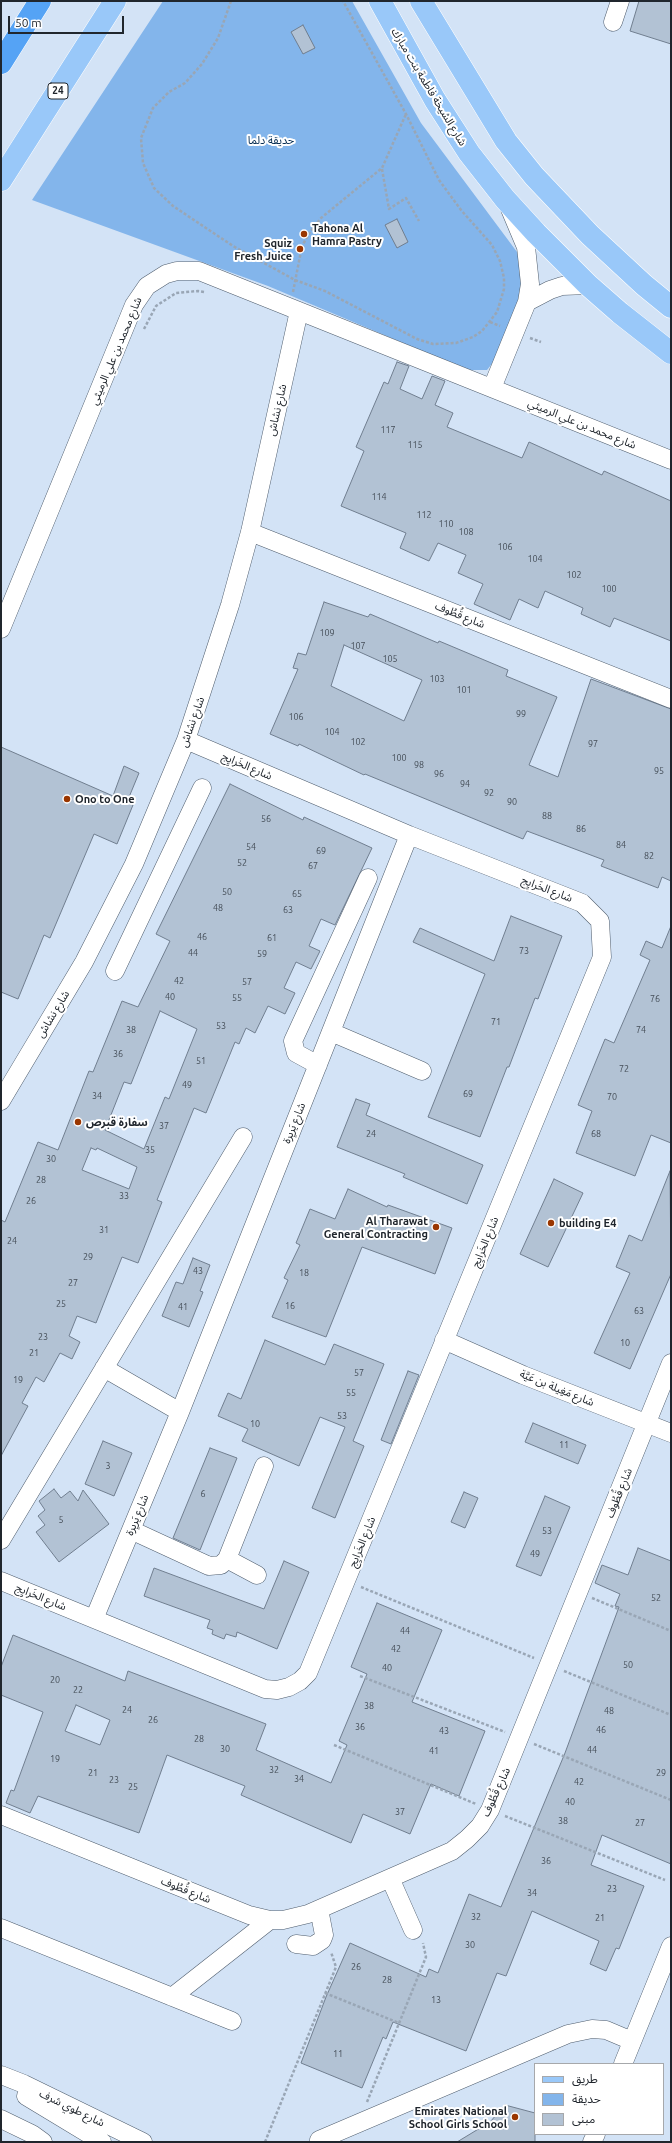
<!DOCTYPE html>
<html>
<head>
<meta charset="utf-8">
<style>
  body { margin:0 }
  #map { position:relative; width:672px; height:2143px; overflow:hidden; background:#d3e3f6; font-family:Ubuntu,"Noto Sans Arabic",sans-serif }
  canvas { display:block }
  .frame { position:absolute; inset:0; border:2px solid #20262d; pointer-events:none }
  .legend { position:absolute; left:534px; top:2063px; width:130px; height:72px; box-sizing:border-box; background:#fff; border:1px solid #a6a8ab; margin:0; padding:5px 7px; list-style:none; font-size:12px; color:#20262d }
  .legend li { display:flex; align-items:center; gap:8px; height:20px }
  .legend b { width:20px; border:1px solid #a6a8ab }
  .scale { position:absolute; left:8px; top:16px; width:116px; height:18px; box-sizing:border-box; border:2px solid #20262d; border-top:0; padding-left:5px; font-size:12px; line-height:14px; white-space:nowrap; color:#20262d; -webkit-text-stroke:3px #fff; paint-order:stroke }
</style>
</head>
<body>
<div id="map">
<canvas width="672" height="2143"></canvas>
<div class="frame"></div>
<ul class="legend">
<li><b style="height:5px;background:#99c8f9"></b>طريق</li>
<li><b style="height:11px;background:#83b5eb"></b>حديقة</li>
<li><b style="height:11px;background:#b2c2d4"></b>مبنى</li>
</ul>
<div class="scale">50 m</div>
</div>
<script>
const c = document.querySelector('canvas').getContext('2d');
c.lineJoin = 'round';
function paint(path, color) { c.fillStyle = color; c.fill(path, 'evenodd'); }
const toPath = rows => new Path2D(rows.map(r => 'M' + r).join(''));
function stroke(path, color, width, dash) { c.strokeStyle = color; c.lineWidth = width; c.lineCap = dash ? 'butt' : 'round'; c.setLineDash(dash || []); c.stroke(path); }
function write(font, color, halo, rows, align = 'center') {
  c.font = font + ' Ubuntu,"Noto Sans Arabic",sans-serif'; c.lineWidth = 4; c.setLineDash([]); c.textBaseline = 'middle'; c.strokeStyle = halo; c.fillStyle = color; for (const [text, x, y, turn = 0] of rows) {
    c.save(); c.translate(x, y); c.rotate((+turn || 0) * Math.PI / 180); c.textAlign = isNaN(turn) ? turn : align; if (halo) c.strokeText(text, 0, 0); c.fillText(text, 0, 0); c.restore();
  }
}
paint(toPath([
  [163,1,352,1,421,123,520,256,525,294,498,356,487,370,467,370,268,286,32,200]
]), '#83b5eb');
const building = toPath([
  [639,1,671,1,671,44,630,31,639,1],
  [303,25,315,48,303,54,291,32,303,25],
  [397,219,408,242,397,248,385,225,397,219],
  [397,362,409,366,400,389,422,399,432,376,445,381,435,405,453,413,447,427,522,458,529,442,602,475,604,471,671,501,671,641,614,618,610,627,581,614,583,608,545,591,538,608,519,599,510,620,474,604,483,584,458,573,466,555,438,543,429,561,400,548,406,533,341,506,364,451,356,447,384,382,388,384,397,362],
  [324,602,368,617,370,614,438,643,439,641,508,670,506,676,557,697,529,765,558,777,591,679,671,709,671,881,662,877,658,888,601,866,604,860,527,831,523,839,365,774,364,775,299,744,298,746,270,734,298,669,293,668,298,653,306,655,324,602],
  [344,645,422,680,404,721,331,686,344,645],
  [1,747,113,796,124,766,139,773,127,802,133,805,117,844,94,834,50,938,44,935,18,999,1,992,1,747],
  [230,784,303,820,304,817,372,848,335,925,321,919,309,946,320,951,311,969,296,962,284,988,295,993,285,1014,268,1006,255,1033,246,1028,239,1044,235,1042,206,1113,194,1108,157,1200,162,1202,138,1263,122,1257,96,1323,77,1316,69,1336,80,1342,72,1359,60,1353,44,1382,36,1377,22,1403,28,1406,1,1456,1,1220,5,1222,38,1142,58,1150,89,1071,93,1072,122,1001,138,1007,170,941,156,934,230,784],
  [160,1011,197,1029,169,1099,165,1097,144,1149,105,1130,124,1082,131,1084,160,1011],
  [91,1148,96,1150,97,1148,137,1167,129,1189,82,1170,91,1148],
  [511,916,562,936,538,999,535,998,509,1067,507,1067,480,1137,428,1117,485,974,413,942,420,928,494,961,511,916],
  [671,926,671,1143,651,1135,635,1176,576,1153,592,1111,578,1105,605,1039,614,1043,650,960,640,955,646,941,662,948,671,926],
  [356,1099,370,1104,366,1115,483,1165,467,1204,403,1177,405,1174,337,1147,356,1099],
  [670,1171,671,1274,630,1369,594,1353,630,1273,616,1267,629,1235,642,1241,670,1171],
  [554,1179,583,1193,548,1267,520,1254,554,1179],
  [348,1189,387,1207,388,1205,452,1228,435,1274,362,1247,326,1337,272,1317,288,1280,284,1278,300,1245,296,1243,310,1209,335,1219,348,1189],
  [193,1258,210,1265,200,1291,203,1292,189,1327,162,1316,176,1282,183,1284,193,1258],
  [265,1340,325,1365,334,1344,384,1364,353,1441,364,1446,335,1518,312,1508,345,1427,320,1417,299,1466,242,1441,248,1429,218,1416,228,1393,241,1399,265,1340],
  [408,1371,419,1375,391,1444,381,1440,408,1371],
  [533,1423,586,1445,578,1464,525,1442,533,1423],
  [103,1441,132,1453,114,1496,85,1484,103,1441],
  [210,1448,237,1458,200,1550,173,1538,210,1448],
  [54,1489,61,1498,70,1491,78,1501,83,1490,109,1524,59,1562,36,1532,45,1525,38,1516,45,1510,39,1501,54,1489],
  [464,1492,478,1498,465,1528,451,1522,464,1492],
  [545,1496,570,1507,541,1576,516,1566,545,1496],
  [638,1548,671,1561,671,1864,602,1835,591,1865,644,1886,619,1949,616,1948,606,1971,590,1964,599,1941,532,1911,506,1976,497,1973,466,2051,393,2022,386,2039,383,2037,362,2088,301,2063,326,1997,350,1943,426,1977,429,1969,438,1973,469,1894,501,1907,565,1753,619,1607,615,1606,620,1594,595,1583,602,1565,628,1575,638,1548],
  [284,1561,309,1572,277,1649,237,1632,236,1637,226,1634,224,1639,212,1634,213,1630,207,1628,210,1620,144,1596,154,1568,264,1609,284,1561],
  [377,1603,442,1630,412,1702,485,1731,459,1796,431,1784,410,1834,363,1814,351,1843,241,1795,245,1786,167,1755,139,1833,38,1796,30,1813,6,1803,11,1790,14,1791,43,1712,1,1695,1,1667,13,1635,125,1681,128,1671,266,1724,256,1750,331,1783,347,1745,339,1741,367,1674,351,1667,377,1603],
  [76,1705,110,1720,100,1745,65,1731,76,1705],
  [505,2105,535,2113,535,2142,457,2142,490,2122,505,2105]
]);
paint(building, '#b2c2d4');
stroke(building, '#707e8f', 1);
const minor = toPath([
  [613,22,620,1],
  [527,302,550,290,562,286,588,285],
  [492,388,527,302,530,284,526,247,510,209],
  [250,532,671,699],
  [1,629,134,305,147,286,166,274,177,271,199,271,671,460],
  [115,971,202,788],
  [331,1032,422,1071],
  [318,1065,296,1053,293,1041,368,878],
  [1,1101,84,962,134,864,186,740,230,605,250,532,299,311],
  [444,1340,523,1375,671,1433],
  [104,1368,180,1412],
  [131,1530,209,1566,221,1565,227,1559,264,1466],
  [1,1540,243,1137],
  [227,1559,257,1575],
  [1,1581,265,1689,277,1690,289,1687,300,1681,308,1673,602,957,600,921,582,903,409,835,186,740],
  [94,1619,180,1412,409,835],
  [1,1815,249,1915,270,1920,283,1920,308,1914,452,1851,467,1839,480,1826,490,1810,671,1363],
  [390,1878,413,1930],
  [1,1928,232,2021],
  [296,1944,313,1946,322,1940,324,1935,319,1909],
  [172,1997,270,1920],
  [623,2064,671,1946],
  [1,2075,24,2084,143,2142],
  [26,2096,102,2142],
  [1,2119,32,2134,43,2142],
  [319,2140,568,2034,592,2029,606,2030,632,2041],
  [592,2142,596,2134]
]);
const major = toPath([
  [380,1,435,100,469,153,505,199,536,233,588,285,620,313,671,353],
  [421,1,506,141,534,176,590,235,644,285,671,307],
  [1,180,115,1]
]);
const highway = toPath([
  [1,63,40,1]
]);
stroke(minor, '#4f5d6d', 19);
stroke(major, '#fff', 23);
stroke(highway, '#fff', 23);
stroke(toPath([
  [231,1,218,38,202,64,185,83,169,92,153,108,141,138,143,163,154,188,173,206,233,246,295,280,325,291,417,339,433,344,456,343,473,337,482,331,497,312,504,289,504,278,500,261,492,245,461,210,439,180,406,114,343,1],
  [382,169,389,209,406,198,419,221],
  [293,292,302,246,310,232,321,218,382,168,406,114],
  [490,322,500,326],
  [144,329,156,306,176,293,198,291,204,292],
  [530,338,541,342],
  [361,1587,534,1658],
  [592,1598,671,1631],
  [564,1671,671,1715],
  [360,1676,505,1732],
  [534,1744,671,1800],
  [334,1745,476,1804],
  [505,1816,665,1880],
  [325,1993,399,2023],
  [367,2102,426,1957,423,1943],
  [265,2142,336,1967,331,1952]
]), '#99a6b5', 2.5, [3, 2]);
stroke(minor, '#fff', 18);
stroke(major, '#99c8f9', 22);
stroke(highway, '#55a3f5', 22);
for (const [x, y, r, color] of [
  [304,234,4,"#9a3600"],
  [300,249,4,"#9a3600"],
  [67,799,4,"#9a3600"],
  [78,1122,4,"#9a3600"],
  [551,1223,4,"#9a3600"],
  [436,1227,4,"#9a3600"],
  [515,2117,4,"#9a3600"]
]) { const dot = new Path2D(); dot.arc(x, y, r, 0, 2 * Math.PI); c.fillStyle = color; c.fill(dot); stroke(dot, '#fff', 1.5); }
write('9px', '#444d57', null, [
  ["117",388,430],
  ["115",415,445],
  ["114",379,497],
  ["112",424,515],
  ["110",446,524],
  ["108",466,532],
  ["106",505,547],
  ["104",535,559],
  ["102",574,575],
  ["100",609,589],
  ["109",327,633],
  ["107",358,646],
  ["105",390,659],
  ["103",437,679],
  ["101",464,690],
  ["99",521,714],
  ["106",296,717],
  ["104",332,732],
  ["102",358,742],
  ["97",593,744],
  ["100",399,758],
  ["98",419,765],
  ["95",659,771],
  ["96",439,774],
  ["94",465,784],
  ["92",489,793],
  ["90",512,802],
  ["88",547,816],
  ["56",266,819],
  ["86",581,829],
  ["84",621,845],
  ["54",251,847],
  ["69",321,851],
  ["82",649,856],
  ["52",242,863],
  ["67",313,866],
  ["50",227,892],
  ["65",297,894],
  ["48",218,908],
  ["63",288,910],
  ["46",202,937],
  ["61",272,938],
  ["73",524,951],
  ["44",193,953],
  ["59",262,954],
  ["42",179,981],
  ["57",247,982],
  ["40",170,997],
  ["55",237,998],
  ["76",655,999],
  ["71",496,1022],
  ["53",221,1026],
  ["38",131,1030],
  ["74",641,1030],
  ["36",118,1054],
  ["51",201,1061],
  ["72",624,1069],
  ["49",187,1085],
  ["69",468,1094],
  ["34",97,1096],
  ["70",612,1097],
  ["37",164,1126],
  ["24",371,1134],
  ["68",596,1134],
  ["35",150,1150],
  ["30",51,1159],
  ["28",41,1180],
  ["33",124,1196],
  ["26",31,1201],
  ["31",104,1230],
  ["24",12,1241],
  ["29",88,1257],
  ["43",198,1271],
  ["18",304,1273],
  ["27",73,1283],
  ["25",61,1304],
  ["16",290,1306],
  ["41",183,1307],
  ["63",639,1311],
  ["23",43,1337],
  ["10",625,1343],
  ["21",34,1353],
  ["57",359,1373],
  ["19",18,1380],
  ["55",351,1393],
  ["53",342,1416],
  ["10",255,1424],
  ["11",564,1445],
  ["3",108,1466],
  ["6",203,1494],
  ["5",61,1520],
  ["53",547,1531],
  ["49",535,1554],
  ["52",656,1598],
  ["44",405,1631],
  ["42",396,1649],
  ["50",628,1665],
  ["40",387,1668],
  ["20",55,1680],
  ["22",78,1690],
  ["38",369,1706],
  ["24",127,1710],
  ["48",609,1711],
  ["26",153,1720],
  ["36",360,1727],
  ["46",601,1730],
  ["43",444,1731],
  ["28",199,1739],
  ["30",225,1749],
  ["44",592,1750],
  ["41",434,1751],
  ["19",55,1759],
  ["32",274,1770],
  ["21",93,1773],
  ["29",661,1773],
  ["34",299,1779],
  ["23",114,1780],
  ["42",579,1782],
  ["25",133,1787],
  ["40",570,1802],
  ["37",400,1812],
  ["38",563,1821],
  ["27",640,1823],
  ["36",546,1861],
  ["23",612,1889],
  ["34",532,1893],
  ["32",476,1917],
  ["21",600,1918],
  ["30",470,1945],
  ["26",356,1967],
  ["28",387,1980],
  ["13",436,2000],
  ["11",338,2054]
]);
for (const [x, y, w] of [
  [58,91,20]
]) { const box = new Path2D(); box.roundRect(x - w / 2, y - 8, w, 16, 3); c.fillStyle = '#fff'; c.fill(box); stroke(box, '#20262d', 1); }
write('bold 10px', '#20262d', null, [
  ["24",58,91]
]);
write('11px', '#20262d', '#fff', [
  ["شارع الشيخة فاطمة بنت مبارك",429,87,59],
  ["شارع محمد بن علي الرميثي",116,351,-67],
  ["شارع نشاش",277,410,-77],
  ["شارع محمد بن علي الرميثي",582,424,22],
  ["شارع قُطُوف",460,615,22],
  ["شارع نشاش",192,722,-70],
  ["شارع الخَرايِج",247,766,23],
  ["شارع الخَرايِج",547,889,21],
  ["شارع نشاش",53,1014,-59],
  ["شارع يَريِرة",294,1123,-68],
  ["شارع الخَرايِج",485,1242,-68],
  ["شارع مَغِيلة بن عَيَّة",557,1388,22],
  ["شارع قُطُوف",619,1493,-68],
  ["شارع يَريِرة",137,1515,-68],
  ["شارع الخَرايِج",362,1542,-68],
  ["شارع الخَرايِج",41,1597,22],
  ["شارع قُطُوف",496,1792,-65],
  ["شارع قُطُوف",186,1890,22],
  ["شارع طوي شرف",72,2108,26]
]);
write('11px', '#022a50', '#fff', [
  ["حديقة دلما",271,140]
]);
write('bold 11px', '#20262d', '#fff', [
  ["Tahona Al",312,228],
  ["Hamra Pastry",312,241],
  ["Squiz",292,243,"right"],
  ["Fresh Juice",292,256,"right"],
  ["Ono to One",75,799],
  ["سفارة قبرص",86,1122],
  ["Al Tharawat",428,1221,"right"],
  ["General Contracting",428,1234,"right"],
  ["building E4",559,1223],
  ["Emirates National",507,2111,"right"],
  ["School Girls School",507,2124,"right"]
], 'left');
</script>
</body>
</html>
